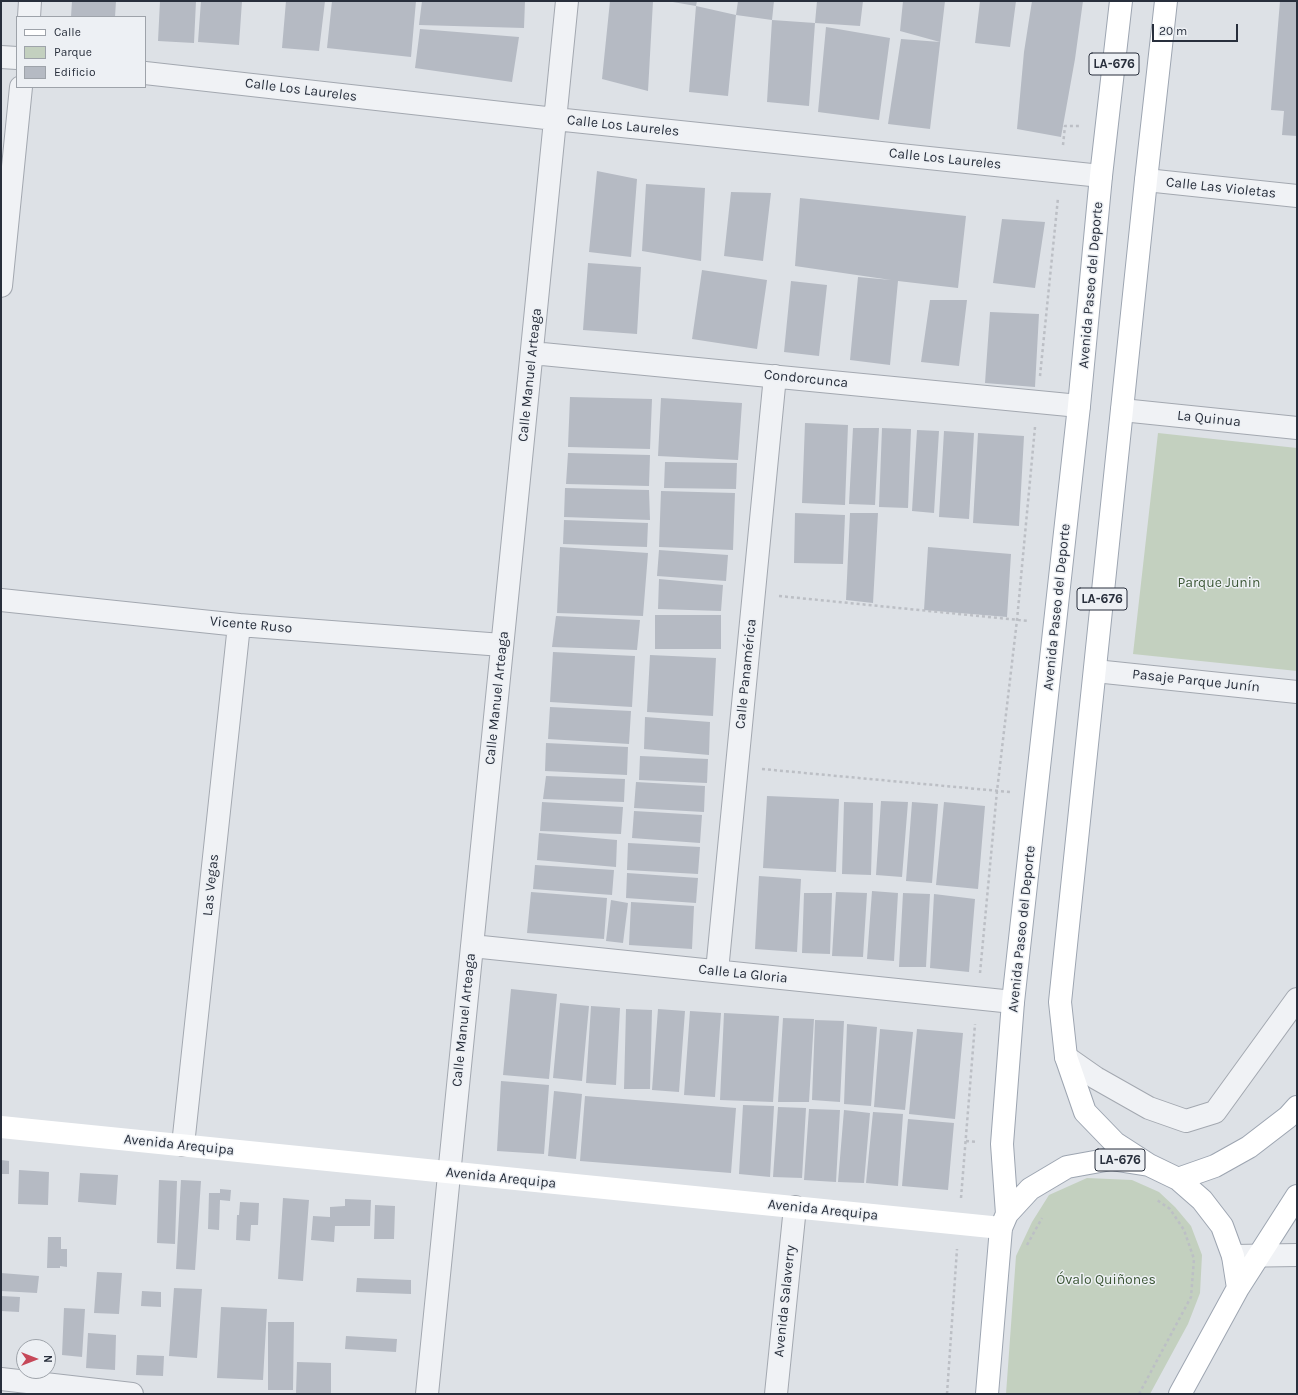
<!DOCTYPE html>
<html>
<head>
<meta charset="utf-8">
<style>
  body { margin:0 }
  #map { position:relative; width:1298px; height:1395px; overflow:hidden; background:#dde1e6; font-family:Karla,sans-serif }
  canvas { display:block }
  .frame { position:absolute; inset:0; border:2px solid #282f3c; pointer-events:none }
  .legend { position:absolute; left:16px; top:16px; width:130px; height:72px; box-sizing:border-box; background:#edf0f4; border:1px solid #9ea3aa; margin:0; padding:5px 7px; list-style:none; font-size:12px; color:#282f3c }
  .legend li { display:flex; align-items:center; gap:8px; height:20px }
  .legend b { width:20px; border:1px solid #9ea3aa }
  .north { position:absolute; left:16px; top:1339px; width:40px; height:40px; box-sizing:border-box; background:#edf0f4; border:1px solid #9ea3aa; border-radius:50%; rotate:90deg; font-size:11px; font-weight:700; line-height:16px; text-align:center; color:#282f3c }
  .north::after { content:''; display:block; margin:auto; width:14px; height:18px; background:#c64859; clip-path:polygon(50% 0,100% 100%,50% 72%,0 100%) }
  .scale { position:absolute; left:1152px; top:24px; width:86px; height:18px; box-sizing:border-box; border:2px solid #282f3c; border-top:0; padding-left:5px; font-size:12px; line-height:14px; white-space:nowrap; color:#282f3c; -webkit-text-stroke:3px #edf0f4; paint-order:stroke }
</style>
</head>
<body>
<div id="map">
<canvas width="1298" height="1395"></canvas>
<div class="frame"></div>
<ul class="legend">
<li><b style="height:5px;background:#fff"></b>Calle</li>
<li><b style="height:11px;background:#c3d0bf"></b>Parque</li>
<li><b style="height:11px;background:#b5bac3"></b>Edificio</li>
</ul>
<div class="north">N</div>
<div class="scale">20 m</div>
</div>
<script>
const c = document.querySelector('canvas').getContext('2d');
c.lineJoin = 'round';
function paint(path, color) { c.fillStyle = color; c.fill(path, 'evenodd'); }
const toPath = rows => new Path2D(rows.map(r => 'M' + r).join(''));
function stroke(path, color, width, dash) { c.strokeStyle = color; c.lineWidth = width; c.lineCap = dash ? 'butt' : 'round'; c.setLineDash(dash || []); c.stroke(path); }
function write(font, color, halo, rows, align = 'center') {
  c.font = font + ' Karla,sans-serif'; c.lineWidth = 3; c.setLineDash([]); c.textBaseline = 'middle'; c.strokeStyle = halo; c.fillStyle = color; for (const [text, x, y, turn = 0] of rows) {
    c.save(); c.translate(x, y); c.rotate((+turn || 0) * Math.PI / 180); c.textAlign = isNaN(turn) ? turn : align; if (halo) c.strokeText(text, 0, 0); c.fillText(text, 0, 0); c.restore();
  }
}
paint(toPath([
  [1158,433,1297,448,1297,671,1133,654],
  [1087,1178,1132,1180,1159,1192,1175,1207,1191,1226,1202,1255,1200,1293,1188,1324,1150,1394,1006,1394,1016,1256,1032,1222,1049,1195]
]), '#c3d0bf');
paint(toPath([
  [72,1,116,1,115,17,71,17],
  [160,1,196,1,194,43,158,41],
  [201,1,242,1,239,45,198,42],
  [286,1,325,1,319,51,282,48],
  [332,1,416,1,411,57,327,48],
  [422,1,525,1,524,28,419,25],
  [610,1,653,1,648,91,602,79],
  [667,1,697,1,696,6],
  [738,1,774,1,772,20,736,15],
  [817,1,863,1,860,26,815,23],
  [903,1,945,1,930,129,888,124,901,39,940,42,900,31],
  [980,1,1016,1,1010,47,975,43],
  [1032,1,1083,1,1075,59,1061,137,1017,129,1024,52],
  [1280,1,1297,1,1297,136,1282,135,1284,111,1271,110],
  [696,6,736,15,728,96,689,92],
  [772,20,815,23,809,106,767,102],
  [826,27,890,38,879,120,818,112],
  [420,29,519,37,512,82,415,68],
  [597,171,637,179,631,257,589,252],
  [646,184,705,188,701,261,642,251],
  [731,192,771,193,763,261,724,256],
  [800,198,966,216,958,288,898,281,890,365,850,360,858,277,891,280,795,266],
  [1002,219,1045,222,1035,288,993,283],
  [588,263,641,267,637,334,583,330],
  [702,270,767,280,757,349,692,339],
  [791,281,827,285,819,356,784,352],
  [930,300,967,300,959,366,921,362],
  [990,312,1039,314,1035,387,985,383],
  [570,397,652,399,650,449,568,447],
  [661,398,742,403,738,460,658,456],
  [805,423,848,425,845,505,802,503],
  [853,428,879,428,875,505,849,504],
  [882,428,911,429,908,508,879,507],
  [917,430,939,431,934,513,912,511],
  [944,431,974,433,969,519,939,517],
  [978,433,1024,436,1019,526,973,523],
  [568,453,650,455,649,486,566,484],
  [665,462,737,463,736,489,664,488],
  [565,488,649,490,650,520,564,517],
  [661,491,735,493,733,550,659,547],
  [795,513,845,515,843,564,794,563],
  [850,513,878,513,873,603,846,600],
  [564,520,648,523,647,547,563,544],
  [560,547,648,553,643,616,557,613],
  [928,547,1011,554,1007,617,924,610],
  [659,550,728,555,726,581,657,576],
  [659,579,723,585,721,611,658,609],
  [655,615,721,615,721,649,655,649],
  [556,616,640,620,637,650,552,647],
  [553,652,635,656,632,707,550,702],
  [650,655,716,658,713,716,647,712],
  [550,707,631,711,629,744,548,739],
  [645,717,710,722,709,755,644,749],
  [546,743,628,747,627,775,545,771],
  [640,756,708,759,707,783,639,780],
  [546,776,625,779,624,802,543,799],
  [636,782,705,786,704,812,634,808],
  [767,796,839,799,836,872,763,868],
  [881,801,908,802,902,877,876,875],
  [542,802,623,807,621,834,540,831],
  [844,802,873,803,871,875,842,874],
  [912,802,938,804,932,883,906,881],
  [944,802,985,806,978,889,936,885],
  [634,811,702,815,700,843,632,838],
  [539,833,617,840,616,867,537,860],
  [628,843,700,847,698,874,627,870],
  [535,865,614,870,612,895,533,889],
  [627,873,698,878,696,903,626,898],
  [759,876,801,879,797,952,755,949],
  [872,891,898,893,894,961,867,959],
  [531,892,607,898,604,939,527,933],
  [836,892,867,893,863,957,832,956],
  [804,893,832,893,830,954,802,953],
  [903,893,930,894,926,967,899,967],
  [934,894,975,899,969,972,930,968],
  [611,900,628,903,623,943,606,941],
  [631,902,694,906,692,949,629,945],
  [511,989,557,994,549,1079,503,1075],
  [560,1003,589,1006,582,1081,553,1078],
  [591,1006,620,1008,616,1085,586,1083],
  [626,1009,652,1010,650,1089,624,1089],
  [658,1009,685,1011,679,1092,652,1090],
  [690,1011,721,1013,715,1097,684,1095],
  [724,1013,779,1016,773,1102,720,1100],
  [783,1018,814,1019,809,1102,778,1102],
  [815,1020,844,1021,840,1102,812,1100],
  [847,1024,877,1027,871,1106,844,1104],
  [880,1029,913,1032,905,1110,874,1107],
  [917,1029,963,1033,955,1119,909,1114],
  [501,1081,549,1085,544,1154,497,1151],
  [554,1091,582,1094,576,1159,548,1156],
  [585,1096,736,1108,731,1173,580,1161],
  [743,1105,774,1106,770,1177,739,1174],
  [778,1107,806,1108,802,1178,773,1177],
  [809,1109,840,1110,836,1182,804,1180],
  [844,1110,870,1113,864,1183,838,1182],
  [873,1112,903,1114,898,1186,866,1183],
  [908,1119,954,1123,948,1190,902,1186],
  [1,1160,9,1161,9,1174,1,1174],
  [19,1170,49,1172,48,1205,18,1204],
  [80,1173,118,1175,116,1205,78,1202],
  [159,1180,177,1181,175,1244,157,1243],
  [181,1180,201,1181,195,1270,176,1269],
  [220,1189,231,1190,230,1201,220,1200,219,1230,208,1229,209,1193,220,1193],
  [283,1198,309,1200,303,1281,278,1279],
  [345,1199,371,1200,370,1226,335,1226,334,1242,311,1240,313,1216,330,1217,330,1207,345,1206],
  [240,1202,259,1203,258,1225,251,1225,250,1241,236,1240,237,1215,239,1215],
  [375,1205,395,1206,394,1239,374,1239],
  [48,1237,61,1237,61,1249,67,1249,67,1267,60,1266,60,1268,47,1268],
  [97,1272,122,1273,119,1314,94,1313],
  [1,1273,39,1276,37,1293,1,1291],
  [357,1278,411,1280,411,1294,356,1292],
  [174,1288,202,1289,197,1358,169,1356],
  [142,1291,161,1292,161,1307,141,1306],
  [1,1296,20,1297,19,1312,1,1311],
  [221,1307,267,1309,263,1380,217,1378],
  [64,1308,85,1309,82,1357,62,1355],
  [268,1322,294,1322,293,1390,268,1390],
  [88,1333,116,1335,115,1370,86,1368],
  [346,1336,397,1339,396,1352,345,1349],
  [137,1355,164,1356,163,1376,136,1375],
  [297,1362,331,1363,331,1394,296,1394]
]), '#b5bac3');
const street = toPath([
  [29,17,30,1],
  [1,57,17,58],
  [145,73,555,119,1101,176],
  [1146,180,1297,196],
  [1,286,21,87],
  [532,353,1079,406],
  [1122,410,1297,428],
  [1,600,239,625,502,645],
  [1095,671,1297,692],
  [472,946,1013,1002],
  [717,971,775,376],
  [1066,1057,1096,1078,1149,1108,1186,1121,1215,1112,1297,999],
  [183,1145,239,625],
  [1233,1256,1297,1255],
  [1,1379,132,1394],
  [427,1394,567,1],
  [776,1394,795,1207]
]);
const primary = toPath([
  [1149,1165,1115,1143,1085,1112,1066,1057,1060,1002,1146,180,1166,1],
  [1178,1179,1215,1166,1249,1147,1288,1117,1297,1107],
  [1007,1214,1002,1144,1013,1002,1079,406,1101,176,1121,1],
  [1238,1288,1297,1196],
  [987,1394,1001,1228,1007,1214,1030,1189,1067,1167,1111,1159,1149,1165,1178,1179,1202,1200,1222,1226,1233,1256,1238,1288,1180,1394]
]);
stroke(street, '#a3a8b0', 24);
stroke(primary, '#9da5b1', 24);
stroke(toPath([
  [1063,145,1065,126,1081,126],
  [1040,376,1058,198],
  [779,596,1029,621],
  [762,769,1010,792],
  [980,973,997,791,1017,620,1035,427],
  [966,1141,977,1142],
  [961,1198,975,1024],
  [1027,1245,1042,1218],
  [947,1394,957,1249],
  [1139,1394,1191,1297,1194,1259,1184,1230,1170,1209,1157,1200]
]), '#bcbfc5', 2.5, [3, 3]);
stroke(street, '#f0f2f5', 22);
stroke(toPath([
  [1,1127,1001,1228]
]), '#fff', 22);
stroke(primary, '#fff', 22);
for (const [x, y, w] of [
  [1114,64,50],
  [1102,599,50],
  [1120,1160,50]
]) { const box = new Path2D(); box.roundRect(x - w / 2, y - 11, w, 22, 3); c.fillStyle = '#edf0f4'; c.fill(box); stroke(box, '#282f3c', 1); }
write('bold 13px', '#282f3c', null, [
  ["LA-676",1114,64],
  ["LA-676",1102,599],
  ["LA-676",1120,1160]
]);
write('14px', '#282f3c', '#edf0f4', [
  ["Calle Los Laureles",301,90,7],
  ["Calle Los Laureles",623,126,6],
  ["Calle Los Laureles",945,159,6],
  ["Calle Las Violetas",1221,188,6],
  ["Avenida Paseo del Deporte",1091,285,-85],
  ["Calle Manuel Arteaga",530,375,-84],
  ["Condorcunca",806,379,6],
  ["La Quinua",1209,419,6],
  ["Avenida Paseo del Deporte",1057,607,-84],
  ["Vicente Ruso",251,625,5],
  ["Calle Panamérica",746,674,-84],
  ["Pasaje Parque Junín",1196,681,6],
  ["Calle Manuel Arteaga",497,698,-84],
  ["Las Vegas",211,885,-84],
  ["Avenida Paseo del Deporte",1022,929,-84],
  ["Calle La Gloria",743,974,6],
  ["Calle Manuel Arteaga",464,1020,-84],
  ["Avenida Arequipa",179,1145,6],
  ["Avenida Arequipa",501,1178,6],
  ["Avenida Arequipa",823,1210,6],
  ["Avenida Salaverry",785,1301,-84]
]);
write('14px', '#3c5736', '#edf0f4', [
  ["Parque Junin",1219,583],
  ["Óvalo Quiñones",1106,1280]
]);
</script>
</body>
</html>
